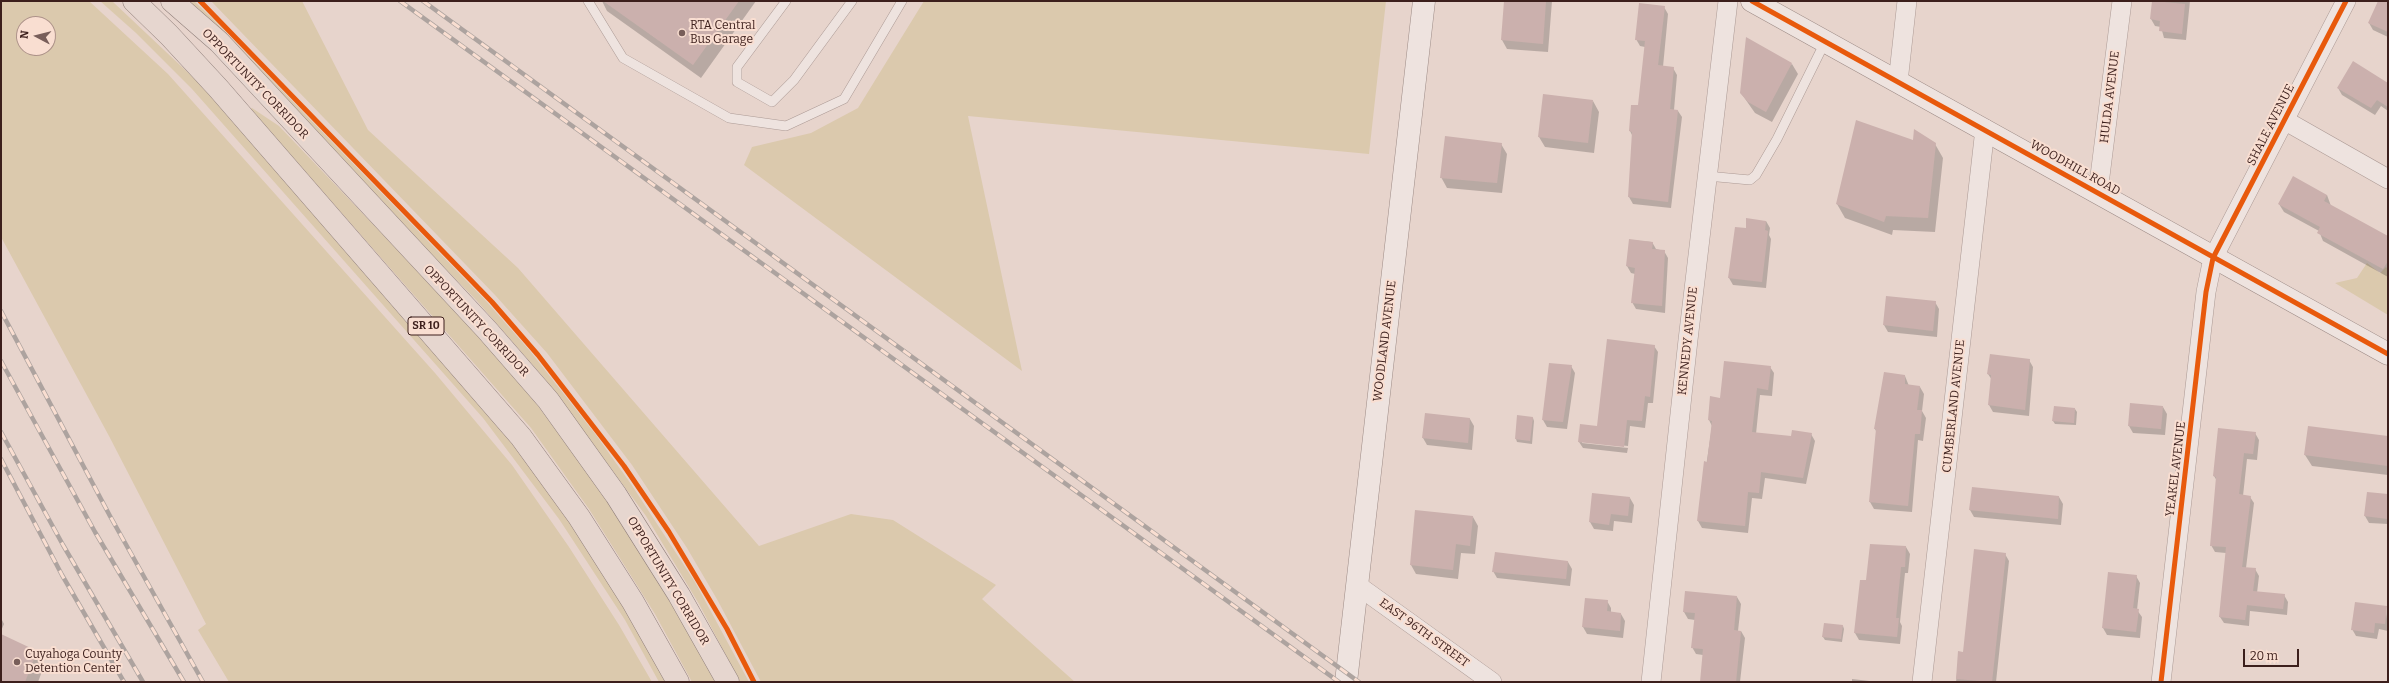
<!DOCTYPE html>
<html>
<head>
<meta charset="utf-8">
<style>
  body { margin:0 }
  #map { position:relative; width:2389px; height:683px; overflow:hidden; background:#e7d4cc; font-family:Bitter,serif }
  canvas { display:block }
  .frame { position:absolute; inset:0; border:2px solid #3c1f1c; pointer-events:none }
  .north { position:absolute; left:16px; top:16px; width:40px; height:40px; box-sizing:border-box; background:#f9ded1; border:1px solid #ad9289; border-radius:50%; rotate:277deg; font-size:11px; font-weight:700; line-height:16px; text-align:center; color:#3c1f1c }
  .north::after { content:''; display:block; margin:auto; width:14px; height:18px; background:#785e5a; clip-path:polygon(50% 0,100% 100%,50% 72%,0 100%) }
  .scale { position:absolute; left:2243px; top:649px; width:56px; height:18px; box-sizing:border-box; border:2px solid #3c1f1c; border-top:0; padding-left:5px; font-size:12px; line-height:14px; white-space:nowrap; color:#3c1f1c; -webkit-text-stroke:3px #f9ded1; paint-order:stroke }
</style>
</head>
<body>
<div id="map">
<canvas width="2389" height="683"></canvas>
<div class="frame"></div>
<div class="north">N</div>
<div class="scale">20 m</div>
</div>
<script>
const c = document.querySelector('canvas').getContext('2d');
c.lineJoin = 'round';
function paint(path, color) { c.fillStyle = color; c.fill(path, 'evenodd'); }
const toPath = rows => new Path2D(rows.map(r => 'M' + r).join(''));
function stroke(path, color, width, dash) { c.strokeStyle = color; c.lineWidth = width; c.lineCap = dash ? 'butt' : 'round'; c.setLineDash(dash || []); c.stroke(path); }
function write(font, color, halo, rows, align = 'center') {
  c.font = font + ' Bitter,serif'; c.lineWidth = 4; c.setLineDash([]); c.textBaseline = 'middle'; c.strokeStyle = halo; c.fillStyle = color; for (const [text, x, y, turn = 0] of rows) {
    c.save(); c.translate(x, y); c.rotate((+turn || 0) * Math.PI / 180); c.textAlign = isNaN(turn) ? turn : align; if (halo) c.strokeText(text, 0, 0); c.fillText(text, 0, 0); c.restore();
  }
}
paint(toPath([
  [1,1,89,1,168,74,435,373,512,465,569,547,619,625,652,682,229,682,198,630,206,624,109,436,1,237],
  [24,24,48,24,48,48,24,48],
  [100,1,112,1,199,83,410,323,517,448,604,568,669,682,659,682,625,620,559,519,483,418,192,89,136,33],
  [184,1,194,1,212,18,487,302,530,351,596,435,631,484,695,582,749,682,740,682,699,604,646,516,544,378,477,301],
  [211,1,302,1,368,130,518,268,759,546,851,514,893,520,996,585,982,599,1075,682,761,682,718,601,687,548,632,465,547,353,495,295],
  [924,1,1386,1,1369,154,968,116,1022,371,744,165,752,147,811,133,858,108],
  [252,108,279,126,457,312,533,399,623,521,717,682,692,682,655,614,589,509,531,428,250,109],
  [2367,263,2380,273,2386,267,2388,269,2388,315,2335,283,2357,278]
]), '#dbc9ad');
paint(toPath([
  [602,1,756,1,701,78,607,11],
  [1505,1,1552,1,1548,52,1507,49,1502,40],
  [2164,1,2190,1,2186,40,2164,38,2161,27,2155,26,2151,19],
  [1664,7,1668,14,1663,67,1673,68,1677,75,1674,110,1678,111,1682,117,1671,208,1633,204,1629,197,1633,137,1630,131,1639,106,1645,47,1640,46,1636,39],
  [2388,8,2388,37,2373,30,2369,23],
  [1792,64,1798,74,1772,122,1755,113,1741,93],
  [2388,84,2388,111,2381,106,2375,115,2342,95,2338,88],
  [1593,101,1599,112,1594,153,1545,147,1539,137],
  [1914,141,1935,144,1943,158,1935,232,1893,230,1892,235,1845,218,1837,204],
  [1501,144,1507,154,1502,193,1447,188,1441,177],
  [2327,195,2331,206,2388,237,2388,277,2323,241,2319,231,2284,212,2279,204],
  [1766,221,1770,228,1769,235,1771,239,1766,288,1733,285,1729,278,1747,229],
  [1630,240,1652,242,1656,249,1664,251,1668,258,1665,313,1636,309,1632,302,1635,274,1631,273,1627,266],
  [1935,302,1939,309,1937,337,1888,332,1884,325],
  [1654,346,1658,352,1653,403,1648,403,1645,428,1630,426,1628,446,1582,441,1582,443,1628,448,1627,453,1583,448,1579,442,1598,427],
  [2029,360,2033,367,2029,416,1993,412,1989,405,1992,380,1988,374],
  [1571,366,1575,373,1567,429,1547,427,1543,420],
  [1770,367,1774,373,1772,396,1760,395,1756,434,1792,438,1811,434,1815,441,1806,484,1765,478,1762,499,1752,498,1748,533,1702,528,1698,521,1712,426,1709,420,1721,399],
  [1905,376,1909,386,1920,387,1924,394,1922,411,1926,418,1923,441,1918,440,1912,512,1874,509,1870,502,1877,433,1875,429],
  [2163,407,2167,414,2165,435,2133,433,2129,426],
  [2075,409,2077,412,2076,425,2055,424,2053,421],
  [1426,414,1470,419,1474,426,1472,450,1427,445,1423,438],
  [1518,416,1533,418,1534,421,1532,444,1517,442,1516,439],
  [2309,428,2388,437,2388,475,2312,466,2305,455],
  [2255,433,2259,440,2257,460,2247,459,2243,496,2250,497,2254,503,2246,568,2255,569,2259,576,2257,593,2284,595,2288,602,2287,615,2250,611,2249,626,2224,623,2220,617,2226,553,2215,552,2211,545,2217,481,2214,476],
  [1973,488,2059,497,2063,504,2061,525,1974,517,1970,510],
  [2388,495,2388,524,2369,523,2365,516],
  [1630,498,1634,505,1632,523,1614,521,1613,531,1594,529,1590,522],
  [1473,517,1478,526,1475,554,1461,553,1458,579,1416,574,1411,565],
  [1906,547,1910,554,1908,573,1905,573,1900,622,1902,626,1900,644,1859,640,1855,633,1867,581],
  [2005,554,2009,561,1996,682,1956,682,1959,652,1964,653],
  [1568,562,1572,569,1570,586,1497,578,1493,571],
  [2136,576,2140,583,2137,610,2142,617,2140,638,2107,635,2103,628],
  [1737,597,1741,604,1738,631,1741,631,1745,638,1740,682,1701,682,1703,655,1696,654,1692,647,1695,620,1688,619,1684,612],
  [1607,601,1611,608,1611,612,1621,614,1625,621,1623,638,1587,634,1583,627],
  [2386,607,2388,631,2379,629,2377,639,2356,636,2352,629],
  [1,618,4,624,1,631],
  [1843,626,1844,629,1842,642,1825,640,1823,637],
  [1,635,36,652,44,666,38,682,1,682],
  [1852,679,1878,682,1852,682]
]), '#0003');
paint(toPath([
  [603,1,739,1,693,65],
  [1504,1,1546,1,1543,44,1501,40],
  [2152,1,2185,4,2182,34,2159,31,2160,21,2150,19],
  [2378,1,2388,1,2388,32,2368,23],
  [1639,3,1665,6,1658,65,1674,67,1670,109,1678,110,1668,202,1628,197,1632,132,1629,131,1631,105,1638,105,1645,41,1635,40],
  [1746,37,1792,63,1766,112,1748,102,1740,93],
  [2353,61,2388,83,2388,107,2377,100,2371,108,2337,88],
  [1543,94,1593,100,1588,143,1538,137],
  [1856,120,1913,140,1914,129,1936,143,1928,218,1886,216,1884,222,1836,204],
  [1445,136,1502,143,1497,183,1440,178],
  [2293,176,2327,195,2324,201,2388,236,2388,261,2383,269,2317,233,2320,227,2278,204],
  [1746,218,1766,221,1765,230,1768,231,1762,282,1728,278,1735,227,1746,228],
  [1629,239,1653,242,1652,249,1665,250,1662,306,1631,303,1635,268,1626,266],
  [1886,296,1936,301,1933,331,1883,325],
  [1607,339,1655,345,1650,397,1645,396,1642,421,1627,420,1624,447,1578,442,1580,424,1597,426],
  [1990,354,2030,359,2025,410,1988,405,1991,375,1987,374],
  [1724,361,1771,366,1768,390,1757,388,1752,432,1791,436,1792,430,1812,433,1803,478,1761,472,1759,493,1748,492,1745,526,1697,521,1704,461,1707,462,1712,421,1708,420,1710,396,1720,398],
  [1549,363,1572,365,1563,422,1542,420],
  [1884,372,1905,375,1905,384,1920,386,1917,410,1922,410,1920,434,1915,434,1908,506,1869,502,1876,429,1874,429],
  [2130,403,2163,406,2161,429,2128,426],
  [2054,406,2075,408,2074,423,2052,421],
  [1425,413,1470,418,1468,443,1422,438],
  [1517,415,1533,417,1530,441,1515,439],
  [2308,426,2388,436,2388,466,2304,455],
  [2218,428,2256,432,2253,454,2244,453,2239,494,2251,496,2242,567,2256,568,2253,591,2285,594,2283,609,2247,605,2245,620,2219,617,2226,547,2210,546,2216,477,2213,476],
  [1972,487,2059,496,2058,519,1969,510],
  [2367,492,2388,494,2388,519,2364,516],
  [1592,493,1630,497,1628,516,1611,514,1609,525,1589,522],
  [1415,510,1473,516,1470,546,1456,544,1453,570,1410,565],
  [1870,544,1906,546,1905,567,1901,567,1896,618,1899,618,1897,637,1854,633,1860,580,1866,580],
  [1974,549,2006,553,1992,682,1956,679,1958,651,1963,652],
  [1495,552,1568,561,1566,579,1492,572],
  [2108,572,2137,575,2133,608,2139,609,2136,632,2102,628],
  [1685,591,1737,596,1734,630,1741,631,1736,682,1700,682,1703,649,1691,648,1695,613,1683,612],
  [1585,598,1608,600,1607,611,1621,613,1620,631,1582,627],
  [2355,602,2387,606,2385,624,2375,623,2374,633,2351,630],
  [1824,623,1843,625,1841,639,1822,637],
  [1,634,37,651,25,682,1,682]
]), '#cbb0ad');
const lane = toPath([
  [588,1,623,58,729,118,786,126,844,99,902,1],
  [786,1,737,67,737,82,772,102,794,80,852,1],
  [1707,176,1750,180,1756,175,1777,139,1825,42]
]);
const street = toPath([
  [1898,82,1907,1],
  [2284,120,2388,179],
  [2098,192,2122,1],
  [1357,585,1492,682],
  [1651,682,1688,340,1728,1],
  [1922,682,1985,129],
  [2161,682,2206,292,2213,258,2346,1]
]);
const secondary = toPath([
  [1752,1,2388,354],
  [1346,682,1424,1]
]);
const primary = toPath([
  [134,1,169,35,218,88,521,437,579,517,633,602,678,682],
  [172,1,219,42,487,330,548,400,616,495,679,595,728,682]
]);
stroke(lane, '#ac9a95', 10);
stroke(street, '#ac9a95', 20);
stroke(secondary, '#9c8a85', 23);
stroke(primary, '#91807c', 23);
stroke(lane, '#eee3df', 9);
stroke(street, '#eee3df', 19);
stroke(secondary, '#eee3df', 22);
stroke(primary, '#e6d6cf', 22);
const rail = toPath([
  [400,1,1339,682],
  [423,1,1359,682],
  [1,311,110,516,203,682],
  [1,361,95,532,184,682],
  [1,432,63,545,143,682],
  [1,459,62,575,124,682]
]);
stroke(rail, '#ada39f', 4.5);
stroke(rail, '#f9ded1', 3, [9]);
stroke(toPath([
  [200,1,492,302,538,355,624,466,669,532,727,629,754,682],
  [1752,1,2388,354],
  [2161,682,2206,292,2213,258,2346,1]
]), '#e8590c', 5);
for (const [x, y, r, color] of [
  [682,33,4,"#785e5a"],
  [17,662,4,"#785e5a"]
]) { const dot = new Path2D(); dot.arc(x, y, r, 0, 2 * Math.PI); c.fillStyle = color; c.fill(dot); stroke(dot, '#f9ded1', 1.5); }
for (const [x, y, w] of [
  [426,326,36]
]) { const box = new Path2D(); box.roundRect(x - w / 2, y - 9, w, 18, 3); c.fillStyle = '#f9ded1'; c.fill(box); stroke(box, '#3c1f1c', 1); }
write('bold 11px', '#3c1f1c', null, [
  ["SR 10",426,326]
]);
write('12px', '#3c1f1c', '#f9ded1', [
  ["RTA Central",690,26],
  ["Bus Garage",690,40],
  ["Cuyahoga County",25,655],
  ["Detention Center",25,669]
], 'left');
write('12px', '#3c1f1c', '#f9ded1', [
  ["OPPORTUNITY CORRIDOR",255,84,46],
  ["HULDA AVENUE",2110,97,-83],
  ["SHALE AVENUE",2271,125,-63],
  ["WOODHILL ROAD",2075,168,29],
  ["OPPORTUNITY CORRIDOR",476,321,47],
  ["WOODLAND AVENUE",1385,341,-83],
  ["KENNEDY AVENUE",1688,341,-84],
  ["CUMBERLAND AVENUE",1954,406,-84],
  ["YEAKEL AVENUE",2176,469,-83],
  ["OPPORTUNITY CORRIDOR",668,581,59],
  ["EAST 96TH STREET",1424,633,36]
]);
</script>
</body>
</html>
